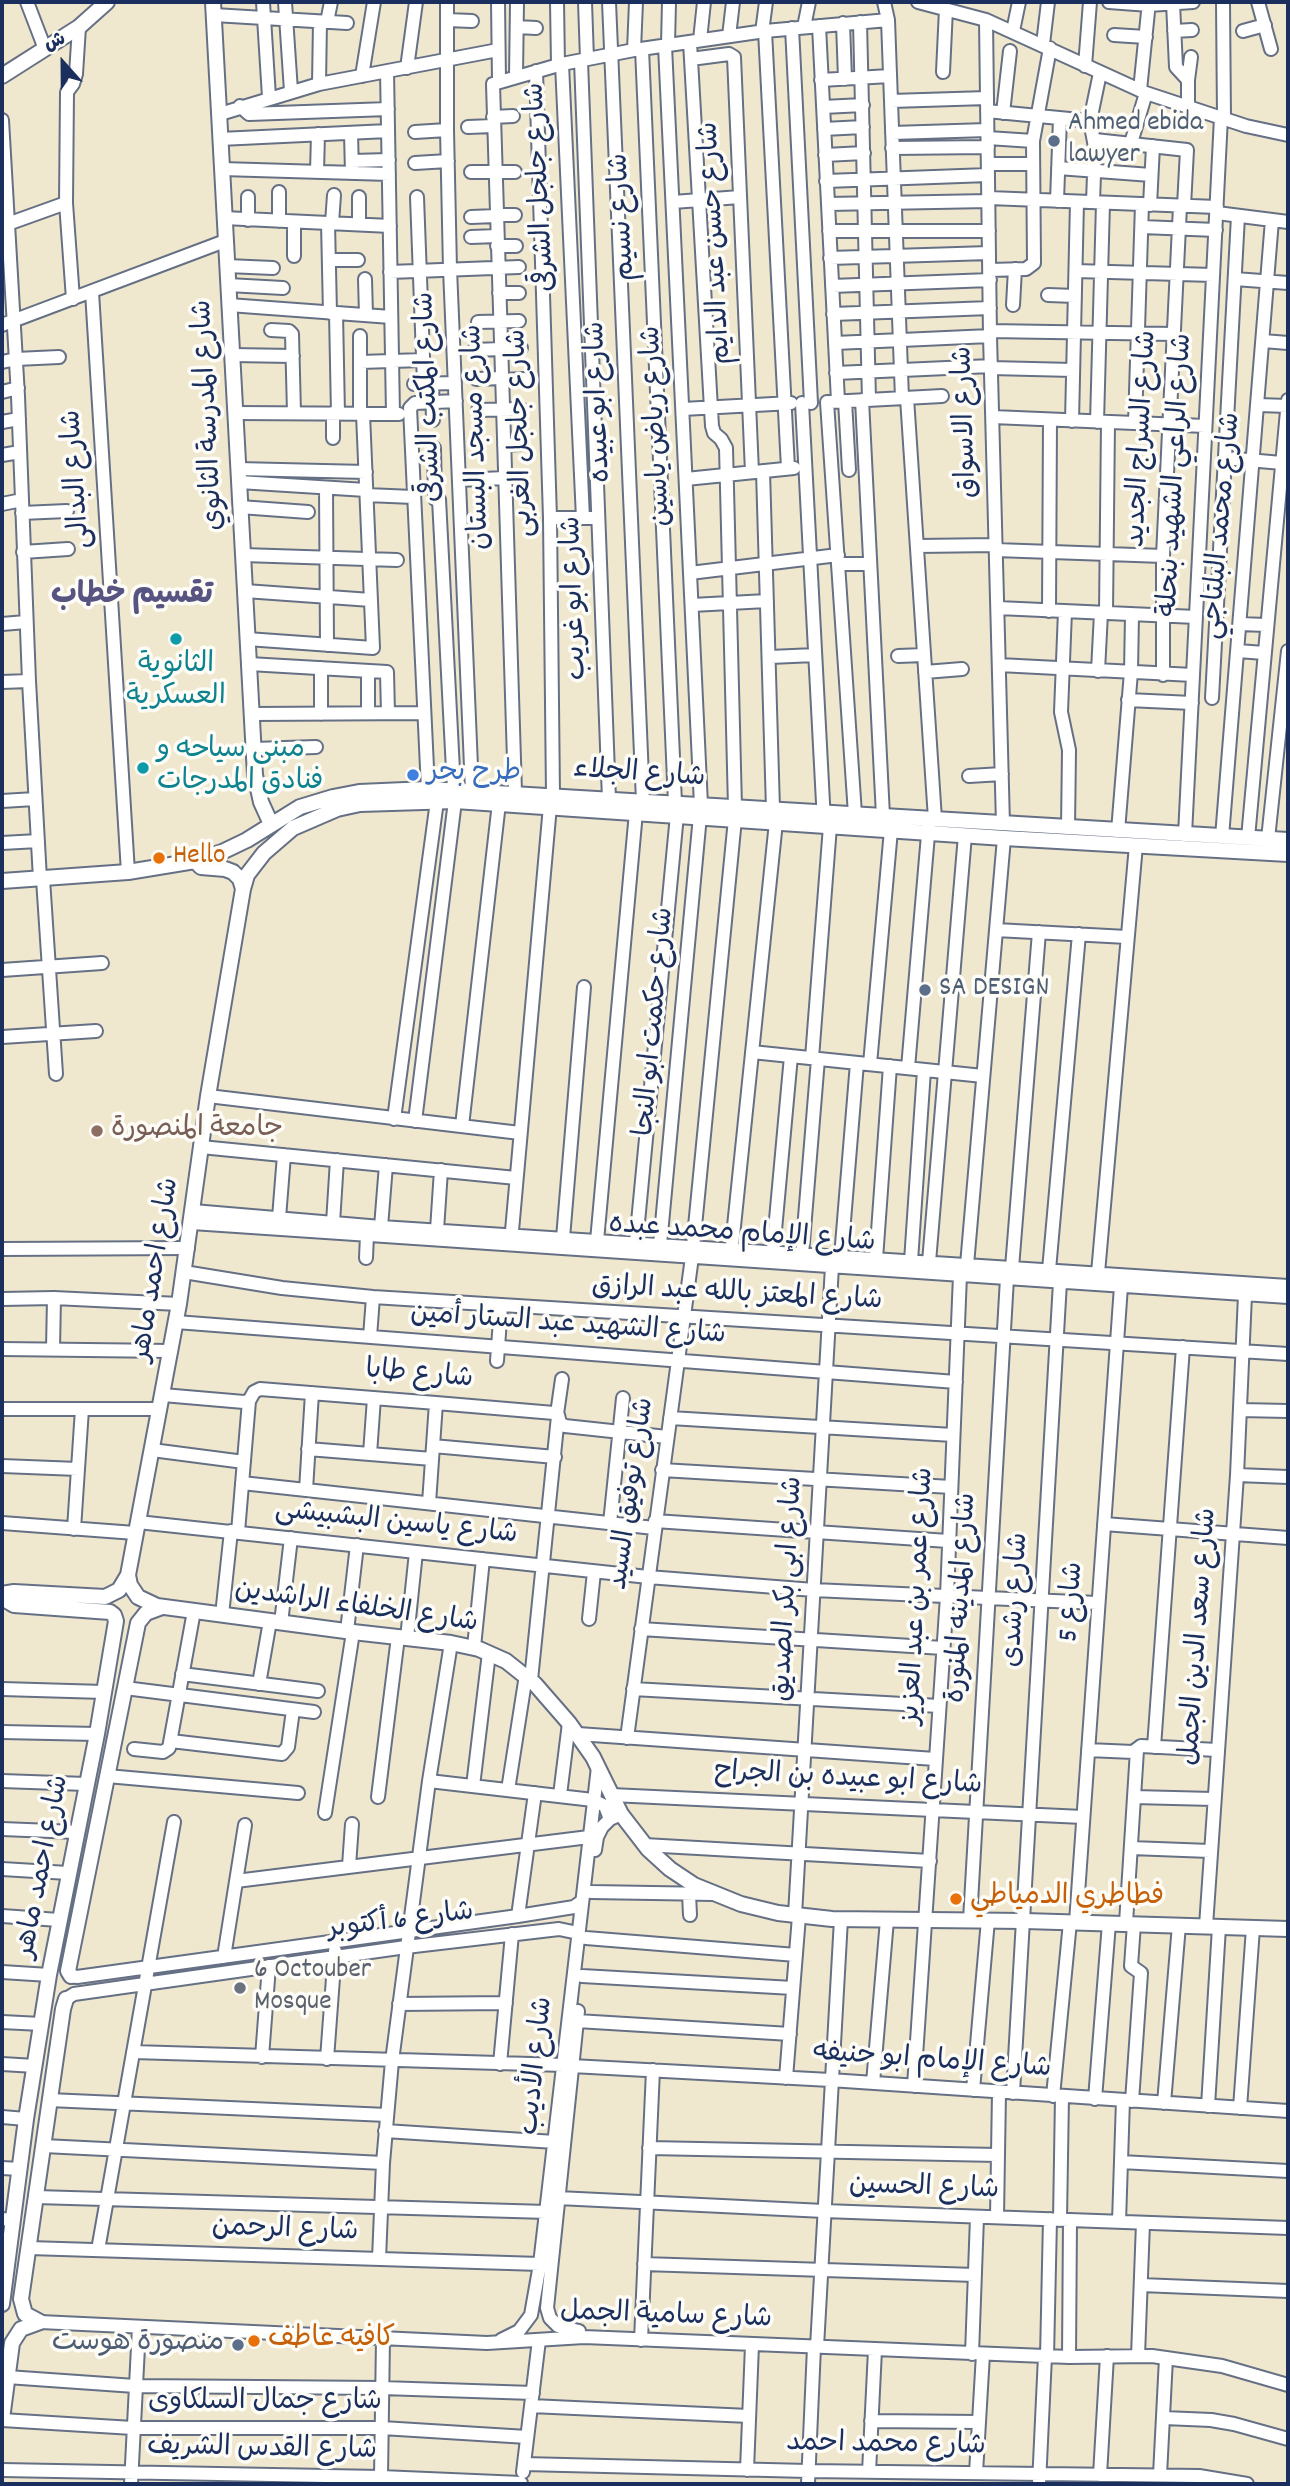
<!DOCTYPE html>
<html>
<head>
<meta charset="utf-8">
<style>
  body { margin:0 }
  #map { position:relative; width:1290px; height:2486px; overflow:hidden; background:#f0e8ce; font-family:Dekko,"Playpen Sans Arabic",sans-serif }
  canvas { display:block }
  .frame { position:absolute; inset:0; border:4px solid #1b2f5e; pointer-events:none }
  .north { position:absolute; left:28px; top:28px; width:70px; height:70px; -webkit-text-stroke:5px #fdfcf7; paint-order:stroke; rotate:339deg; font-size:19px; font-weight:700; line-height:28px; text-align:center; color:#1b2f5e }
  .north::after { content:''; display:block; margin:auto; width:24px; height:32px; background:#1b2f5e; clip-path:polygon(50% 0,100% 100%,50% 72%,0 100%) }
</style>
</head>
<body>
<div id="map">
<canvas width="1290" height="2486"></canvas>
<div class="frame"></div>
<div class="north">ش</div>
</div>
<script>
const c = document.querySelector('canvas').getContext('2d');
c.lineJoin = 'round';
const toPath = rows => new Path2D(rows.map(r => 'M' + r).join(''));
function stroke(path, color, width, dash) { c.strokeStyle = color; c.lineWidth = width; c.lineCap = dash ? 'butt' : 'round'; c.setLineDash(dash || []); c.stroke(path); }
function write(font, color, halo, rows, align = 'center') {
  c.font = font + ' Dekko,"Playpen Sans Arabic",sans-serif'; c.lineWidth = 7; c.setLineDash([]); c.textBaseline = 'middle'; c.strokeStyle = halo; c.fillStyle = color; for (const [text, x, y, turn = 0] of rows) {
    c.save(); c.translate(x, y); c.rotate((+turn || 0) * Math.PI / 180); c.textAlign = isNaN(turn) ? turn : align; if (halo) c.strokeText(text, 0, 0); c.fillText(text, 0, 0); c.restore();
  }
}
const minor = toPath([
  [27,2,45,49],
  [263,2,269,97],
  [285,2,291,91],
  [447,2,447,130,450,269,472,790],
  [498,2,499,81],
  [557,2,558,65],
  [585,2,587,59],
  [609,2,643,801],
  [884,2,888,20,902,398],
  [918,2,986,20,1146,93,1246,126,1288,135],
  [1109,2,1149,5,1193,2],
  [1223,2,1224,118],
  [1258,2,1271,49],
  [1173,3,1176,67,1188,80,1188,106],
  [214,15,347,23],
  [447,20,472,21],
  [986,20,990,336,1003,824],
  [327,22,331,2],
  [860,22,869,400],
  [843,23,845,79],
  [819,26,838,401],
  [517,27,536,28],
  [804,27,809,2],
  [792,28,811,403],
  [765,31,788,468],
  [1013,31,1019,2],
  [1174,31,1192,30],
  [1243,31,1265,25],
  [762,32,766,2],
  [1114,35,1146,37],
  [729,36,733,2],
  [700,40,704,2],
  [690,42,712,426,714,433,721,439,726,448,735,807],
  [1043,44,1048,2],
  [668,45,669,2],
  [642,49,675,803],
  [634,50,636,2],
  [691,59,729,54,734,57,752,472],
  [581,61,609,799],
  [562,64,583,518],
  [1085,66,1090,2],
  [407,68,416,2],
  [387,71,393,414],
  [536,71,550,518,553,795],
  [943,72,946,9],
  [362,76,374,2],
  [516,76,517,2],
  [821,80,890,76],
  [1188,80,1191,57],
  [319,84,320,22],
  [1140,90,1149,2],
  [891,101,987,98],
  [240,106,249,114,388,109],
  [823,107,863,105],
  [987,111,1090,121],
  [1003,113,1010,51],
  [220,114,319,84,498,50],
  [493,117,513,116],
  [2,120,18,396,29,681,40,879],
  [468,127,493,126],
  [824,129,863,127],
  [415,132,447,130],
  [351,133,352,173],
  [892,133,987,130],
  [988,138,1033,141],
  [220,139,388,131],
  [1095,140,1187,150,1184,206],
  [1131,143,1146,93],
  [892,148,988,147],
  [825,155,864,153],
  [352,161,389,160],
  [415,163,448,161],
  [988,164,1033,164],
  [1058,168,1151,175],
  [222,169,389,174],
  [317,172,318,134],
  [471,172,515,172],
  [826,181,988,175],
  [279,192,279,221],
  [248,197,248,220],
  [417,197,424,383],
  [989,198,1217,207],
  [1057,201,1060,118],
  [673,202,740,197],
  [1093,202,1095,147,1090,121,1100,73],
  [828,204,989,201],
  [1150,205,1153,146],
  [1217,213,1288,222],
  [496,215,515,215],
  [471,217,496,216],
  [224,218,390,226],
  [328,223,330,313],
  [332,223,334,195],
  [359,224,359,197],
  [2,226,66,203],
  [1142,227,1216,230],
  [829,231,989,231],
  [471,237,497,236],
  [497,246,516,246],
  [294,256,294,222],
  [830,258,989,253],
  [329,260,358,260],
  [227,266,273,268],
  [990,270,1026,269,1034,263,1033,141,1050,48],
  [1076,271,1213,275],
  [390,272,519,267],
  [365,279,366,315],
  [1235,279,1288,283],
  [228,285,283,288],
  [832,286,990,280],
  [92,292,128,872],
  [499,293,519,293],
  [1048,295,1075,296],
  [73,299,66,203,67,92,73,84,76,74,79,27],
  [229,305,391,317],
  [1013,305,1015,269],
  [336,313,338,414],
  [833,314,990,308],
  [478,322,519,321],
  [2,325,225,241],
  [271,330,289,331,292,334,294,413],
  [990,331,1174,334],
  [360,336,360,414],
  [1263,341,1288,343],
  [835,343,990,336],
  [500,348,521,348],
  [474,350,501,349],
  [232,355,293,356],
  [2,362,16,359,59,357],
  [360,362,423,360],
  [991,368,1073,370],
  [836,373,991,366],
  [476,379,502,378],
  [502,380,524,379],
  [432,383,433,420],
  [414,384,455,383],
  [2,392,18,388],
  [907,398,935,819],
  [862,400,883,816],
  [845,401,849,470],
  [827,402,855,814],
  [830,402,942,396],
  [802,403,824,822],
  [1258,405,1288,406],
  [683,409,791,403],
  [478,410,521,409],
  [235,413,399,414],
  [993,417,1205,426],
  [1072,421,1077,202],
  [2,422,19,419],
  [1097,422,1103,203],
  [1135,423,1142,204],
  [333,438,333,413],
  [504,445,520,444],
  [434,448,435,499],
  [2,455,20,452],
  [1225,458,1282,463],
  [238,469,366,472],
  [763,471,773,809],
  [686,479,794,468],
  [459,480,505,478],
  [239,482,366,490],
  [326,488,327,645],
  [367,495,413,497],
  [439,499,454,790],
  [2,504,22,500],
  [240,507,308,512],
  [22,513,67,511],
  [550,518,592,518],
  [917,546,996,545],
  [996,550,1163,556],
  [23,552,68,549],
  [243,555,397,560],
  [838,564,870,564],
  [690,573,838,555],
  [245,591,371,600],
  [692,605,767,601],
  [998,608,1196,617],
  [1049,611,1050,420],
  [1065,611,1061,712,1069,750,1068,828],
  [1106,613,1108,422],
  [2,624,26,622],
  [1240,624,1266,625],
  [247,639,373,648,363,414],
  [1238,651,1264,653],
  [898,656,924,655],
  [770,657,815,655],
  [249,664,387,672,388,713],
  [999,665,1193,675],
  [368,671,368,713],
  [1098,671,1101,613],
  [925,672,962,669],
  [1163,675,1163,556,1180,206],
  [2,682,29,681],
  [1212,698,1238,216],
  [1128,700,1192,703],
  [252,714,424,713],
  [321,714,321,668],
  [253,749,316,747],
  [969,776,1002,774],
  [428,789,410,408,415,403,456,401],
  [515,792,493,84,562,64,634,50,765,31,888,20],
  [2,801,35,799],
  [1118,831,1131,672,1132,615],
  [1185,835,1221,117],
  [1222,837,1272,220],
  [1248,838,1288,400],
  [1268,839,1288,651],
  [2,843,38,841],
  [43,879,56,1074],
  [996,930,1127,937],
  [2,970,102,963],
  [2,1037,96,1031],
  [752,1052,983,1076],
  [812,1058,830,826],
  [870,1064,891,830],
  [908,1068,929,823],
  [208,1096,520,1133],
  [394,1119,437,801],
  [415,1121,455,801],
  [462,1126,499,803],
  [201,1147,516,1178],
  [193,1211,381,1227,1288,1286],
  [279,1218,284,1155],
  [192,1223,1288,1297],
  [333,1223,337,1160],
  [381,1227,386,1165],
  [437,1230,441,1170],
  [563,1238,584,987],
  [597,1241,636,812],
  [511,1242,550,806],
  [636,1243,677,815],
  [660,1245,701,805,665,46],
  [2,1249,188,1248],
  [773,1252,791,1056],
  [802,1254,818,1059],
  [731,1255,776,822],
  [841,1257,857,1063],
  [366,1258,367,1235],
  [876,1259,890,1066],
  [911,1261,924,1070],
  [929,1262,965,835],
  [967,1265,1004,838],
  [1012,1268,1039,932],
  [1049,1270,1079,934],
  [184,1272,282,1288,373,1297,1288,1354],
  [1098,1273,1136,845],
  [2,1299,54,1298,179,1304],
  [176,1322,956,1382],
  [370,1337,373,1297],
  [2,1349,171,1351],
  [53,1349,54,1298],
  [497,1361,501,1306],
  [163,1395,244,1402,249,1401,254,1392,260,1389,436,1403,554,1413,558,1415,560,1423,565,1426,667,1437],
  [2,1409,160,1409],
  [1240,1410,1288,1411],
  [557,1414,562,1379],
  [670,1418,953,1435],
  [433,1446,555,1457],
  [308,1449,432,1459],
  [152,1450,244,1462],
  [370,1454,374,1398],
  [2,1466,78,1469],
  [662,1470,951,1487],
  [1237,1475,1288,1477],
  [242,1483,654,1528],
  [306,1490,312,1393],
  [429,1503,436,1403],
  [655,1521,948,1541],
  [138,1522,648,1577,814,1590,1097,1603],
  [2,1523,135,1533],
  [610,1523,623,1398],
  [1104,1524,1288,1538],
  [74,1529,82,1409],
  [238,1532,249,1401],
  [222,1615,231,1531],
  [589,1619,594,1572],
  [281,1623,291,1538],
  [641,1629,943,1648],
  [347,1631,357,1545],
  [407,1638,416,1552],
  [474,1647,483,1559],
  [182,1674,318,1691],
  [531,1680,558,1416],
  [259,1684,270,1621],
  [125,1688,314,1712],
  [2,1689,104,1692],
  [633,1689,939,1706],
  [2,1732,97,1734],
  [578,1734,935,1759],
  [627,1738,692,1257,735,819],
  [171,1741,282,1754,288,1747,293,1710],
  [1154,1747,1183,1347],
  [134,1749,163,1752,169,1748,194,1611],
  [1088,1750,1133,1752,1141,1746,1217,1750],
  [107,1776,298,1793],
  [2,1781,86,1784],
  [429,1781,593,1800,605,1806,610,1819],
  [473,1786,489,1653],
  [508,1790,526,1675],
  [560,1795,569,1723],
  [611,1795,1083,1817],
  [378,1797,398,1637],
  [1134,1797,1213,1799],
  [325,1813,353,1632],
  [2,1829,76,1832],
  [644,1845,930,1861],
  [1131,1848,1210,1851],
  [595,1850,597,1837,602,1827,610,1819,621,1814],
  [349,1866,352,1824],
  [2,1869,68,1873],
  [236,1881,589,1837],
  [591,1892,713,1894],
  [689,1894,690,1915],
  [795,1915,832,1266],
  [2,1916,59,1920],
  [518,1916,535,1793],
  [970,1920,1007,1278],
  [1076,1922,1121,1286],
  [1126,1923,1137,1750],
  [1206,1926,1237,1475,1245,1295],
  [586,1938,796,1955],
  [224,1957,245,1825],
  [2,1972,49,1975],
  [71,1976,77,1977,518,1916,574,1907,581,1902],
  [582,1976,793,1988],
  [66,1999,74,1994,406,1947,559,1929,578,1933],
  [399,2004,506,2003],
  [578,2011,547,2308,550,2318,558,2326,579,2331],
  [577,2021,790,2034],
  [2,2022,41,2024],
  [133,2052,564,2065],
  [262,2057,269,1966],
  [327,2059,335,1951],
  [2,2064,35,2066],
  [500,2064,512,1934],
  [572,2066,830,2080,1288,2111],
  [786,2078,799,1916],
  [873,2083,887,1920],
  [914,2086,947,1596,960,1275],
  [973,2090,988,1920],
  [1013,2093,1060,1282],
  [1053,2096,1070,1922],
  [1095,2099,1109,1923],
  [49,2100,387,2115],
  [1132,2101,1141,1973,1131,1966,1134,1924],
  [1164,2103,1179,1925],
  [1208,2106,1219,1927],
  [1240,2108,1253,1928],
  [2,2117,26,2119],
  [385,2131,555,2142],
  [44,2146,383,2163],
  [649,2148,998,2155],
  [1121,2162,1288,2171],
  [2,2168,20,2169],
  [36,2197,547,2212],
  [558,2198,824,2211,1288,2228],
  [997,2217,999,2092],
  [2,2219,13,2220],
  [1060,2220,1062,2096],
  [1119,2222,1123,2100],
  [29,2248,540,2264],
  [98,2250,174,1822],
  [379,2259,383,2163,392,2061,429,1781,451,1643],
  [644,2264,975,2275],
  [1141,2285,1288,2291],
  [40,2322,487,2343,584,2337,1069,2357,1152,2356,1222,2366,1288,2385],
  [501,2340,519,2331,531,2315,540,2264,598,1767],
  [641,2340,653,2070],
  [817,2347,841,1919],
  [972,2354,977,2217],
  [1138,2356,1143,2223],
  [1047,2357,1050,2219],
  [1069,2357,1070,2220],
  [7,2377,135,2386,382,2388,533,2393],
  [531,2406,749,2416],
  [1164,2418,1211,2420,1234,2424,1288,2439],
  [2,2420,133,2428,382,2428,527,2437],
  [871,2421,979,2422],
  [524,2464,808,2471,1199,2476,1247,2484],
  [2,2470,381,2477,521,2483],
  [747,2470,752,2345],
  [523,2472,539,2340],
  [869,2472,875,2350],
  [976,2473,983,2354],
  [1100,2475,1107,2356],
  [1160,2475,1166,2358],
  [381,2477,383,2338],
  [131,2484,139,2327],
  [808,2484,814,2347],
  [1039,2484,1045,2356]
]);
const major = toPath([
  [213,2,255,775,261,802,271,824],
  [2,76,79,27,107,2],
  [195,861,201,867,225,869,233,872,240,879,243,889],
  [2,881,128,872,195,861,222,852,247,840,300,807,333,797,359,792,428,789,1288,840],
  [128,1575,130,1585,138,1597,157,1606,353,1632,451,1643,479,1649,506,1661,535,1684,569,1723,593,1757,621,1814,648,1849,670,1869,694,1885,741,1904,778,1913,832,1919,1025,1921,1288,1929],
  [2,1594,14,1592,105,1597,119,1590,128,1575,179,1304,208,1096,243,889,247,875,264,853,293,828,337,809,360,804,455,801,1004,838,1288,854],
  [2,1598,14,1605,110,1612,114,1615,116,1621,97,1734,49,1975,26,2119,2,2304],
  [71,1976,68,1971,138,1623,146,1613,162,1607],
  [40,2322,25,2314,21,2299,63,2009,66,1999],
  [2,2419,12,2343,21,2329,40,2322]
]);
stroke(minor, '#667085', 16);
stroke(major, '#667085', 18);
stroke(minor, '#fff', 12);
stroke(major, '#fff', 14);
for (const [x, y, r, color] of [
  [1054,141,7,"#5c6f8a"],
  [176,639,7,"#0f9aa8"],
  [143,768,7,"#0f9aa8"],
  [413,775,7,"#3f7fe0"],
  [159,858,7,"#e8710a"],
  [925,990,7,"#5c6f8a"],
  [97,1131,7,"#8d6e63"],
  [956,1899,7,"#e8710a"],
  [240,1988,7,"#6b7280"],
  [254,2341,7,"#e8710a"],
  [238,2345,7,"#5c6f8a"]
]) { const dot = new Path2D(); dot.arc(x, y, r, 0, 2 * Math.PI); c.fillStyle = color; c.fill(dot); stroke(dot, '#fdfcf7', 2.5); }
write('28px', '#4e5e75', '#fdfcf7', [
  ["Ahmed ebida",1068,125],
  ["lawyer",1068,157],
  ["SA DESIGN",939,990],
  ["منصورة هوست",224,2345,"right"]
], 'left');
write('28px', '#1b2f5e', '#fdfcf7', [
  ["شارع جلجل الشرقى",543,187,-93],
  ["شارع نسيم",625,217,-93],
  ["شارع حسن عبد الدايم",718,243,-93],
  ["شارع المكتب الشرقى",431,397,-92],
  ["شارع ابو عبيده",601,402,-92],
  ["شارع المدرسة الثانوي",211,415,-93],
  ["شارع الاسواق",968,422,-92],
  ["شارع رياض ياسين",659,426,-93],
  ["شارع جلجل الغربى",523,433,-92],
  ["شارع مسجد البستان",479,437,-92],
  ["شارع السراج الجديد",1144,439,-87],
  ["شارع الراعي الشهيد بنحلة",1178,475,-87],
  ["شارع البدالى",79,479,-94],
  ["شارع محمد البلتاجي",1224,526,-85],
  ["شارع ابو غريب",577,598,-92],
  ["شارع الجلاء",639,776,4],
  ["شارع حكمت ابو النجا",657,1022,-85],
  ["شارع الإمام محمد عبده",742,1236,4],
  ["شارع احمد ماهر",158,1270,-81],
  ["شارع المعتز بالله عبد الرازق",737,1296,3],
  ["شارع الشهيد عبد الستار أمين",568,1327,4],
  ["شارع طابا",419,1377,5],
  ["شارع توفيق السيد",634,1494,-82],
  ["شارع ياسين البشبيشى",396,1525,6],
  ["شارع ابى بكر الصديق",790,1589,-87],
  ["شارع عمر بن عبد العزيز",920,1596,-87],
  ["شارع المدينه المنورة",964,1598,-87],
  ["شارع رشدى",1018,1600,-87],
  ["شارع 5",1074,1602,-86],
  ["شارع الخلفاء الراشدين",356,1609,8],
  ["شارع سعد الدين الجمل",1201,1637,-86],
  ["شارع ابو عبيده بن الجراح",848,1781,3],
  ["شارع احمد ماهر",45,1867,-79],
  ["شارع 6 أكتوبر",401,1923,-7],
  ["شارع الإمام ابو حنيفه",932,2063,4],
  ["شارع الأديب",539,2066,-84],
  ["شارع الحسين",924,2190,2],
  ["شارع الرحمن",285,2232,2],
  ["شارع سامية الجمل",666,2318,2],
  ["شارع جمال السلكاوى",265,2404],
  ["شارع محمد احمد",886,2447,1],
  ["شارع القدس الشريف",262,2451,1]
]);
write('28px', '#0d838f', '#fdfcf7', [
  ["الثانوية",176,667],
  ["العسكرية",176,699],
  ["مبنى سياحه و",157,752,"left"],
  ["فنادق المدرجات",157,784,"left"]
]);
write('28px', '#366cbe', '#fdfcf7', [
  ["طرح بحر",427,775]
], 'left');
write('28px', '#c56008', '#fdfcf7', [
  ["Hello",173,858],
  ["فطاطري الدمياطي",970,1899],
  ["كافيه عاطف",268,2341]
], 'left');
write('28px', '#785e54', '#fdfcf7', [
  ["جامعة المنصورة",111,1131]
], 'left');
write('28px', '#5b616d', '#fdfcf7', [
  ["6 Octouber",254,1972],
  ["Mosque",254,2004]
], 'left');
write('bold 30px', '#575482', '#fdfcf7', [
  ["تقسيم خطاب",132,598]
]);
</script>
</body>
</html>
